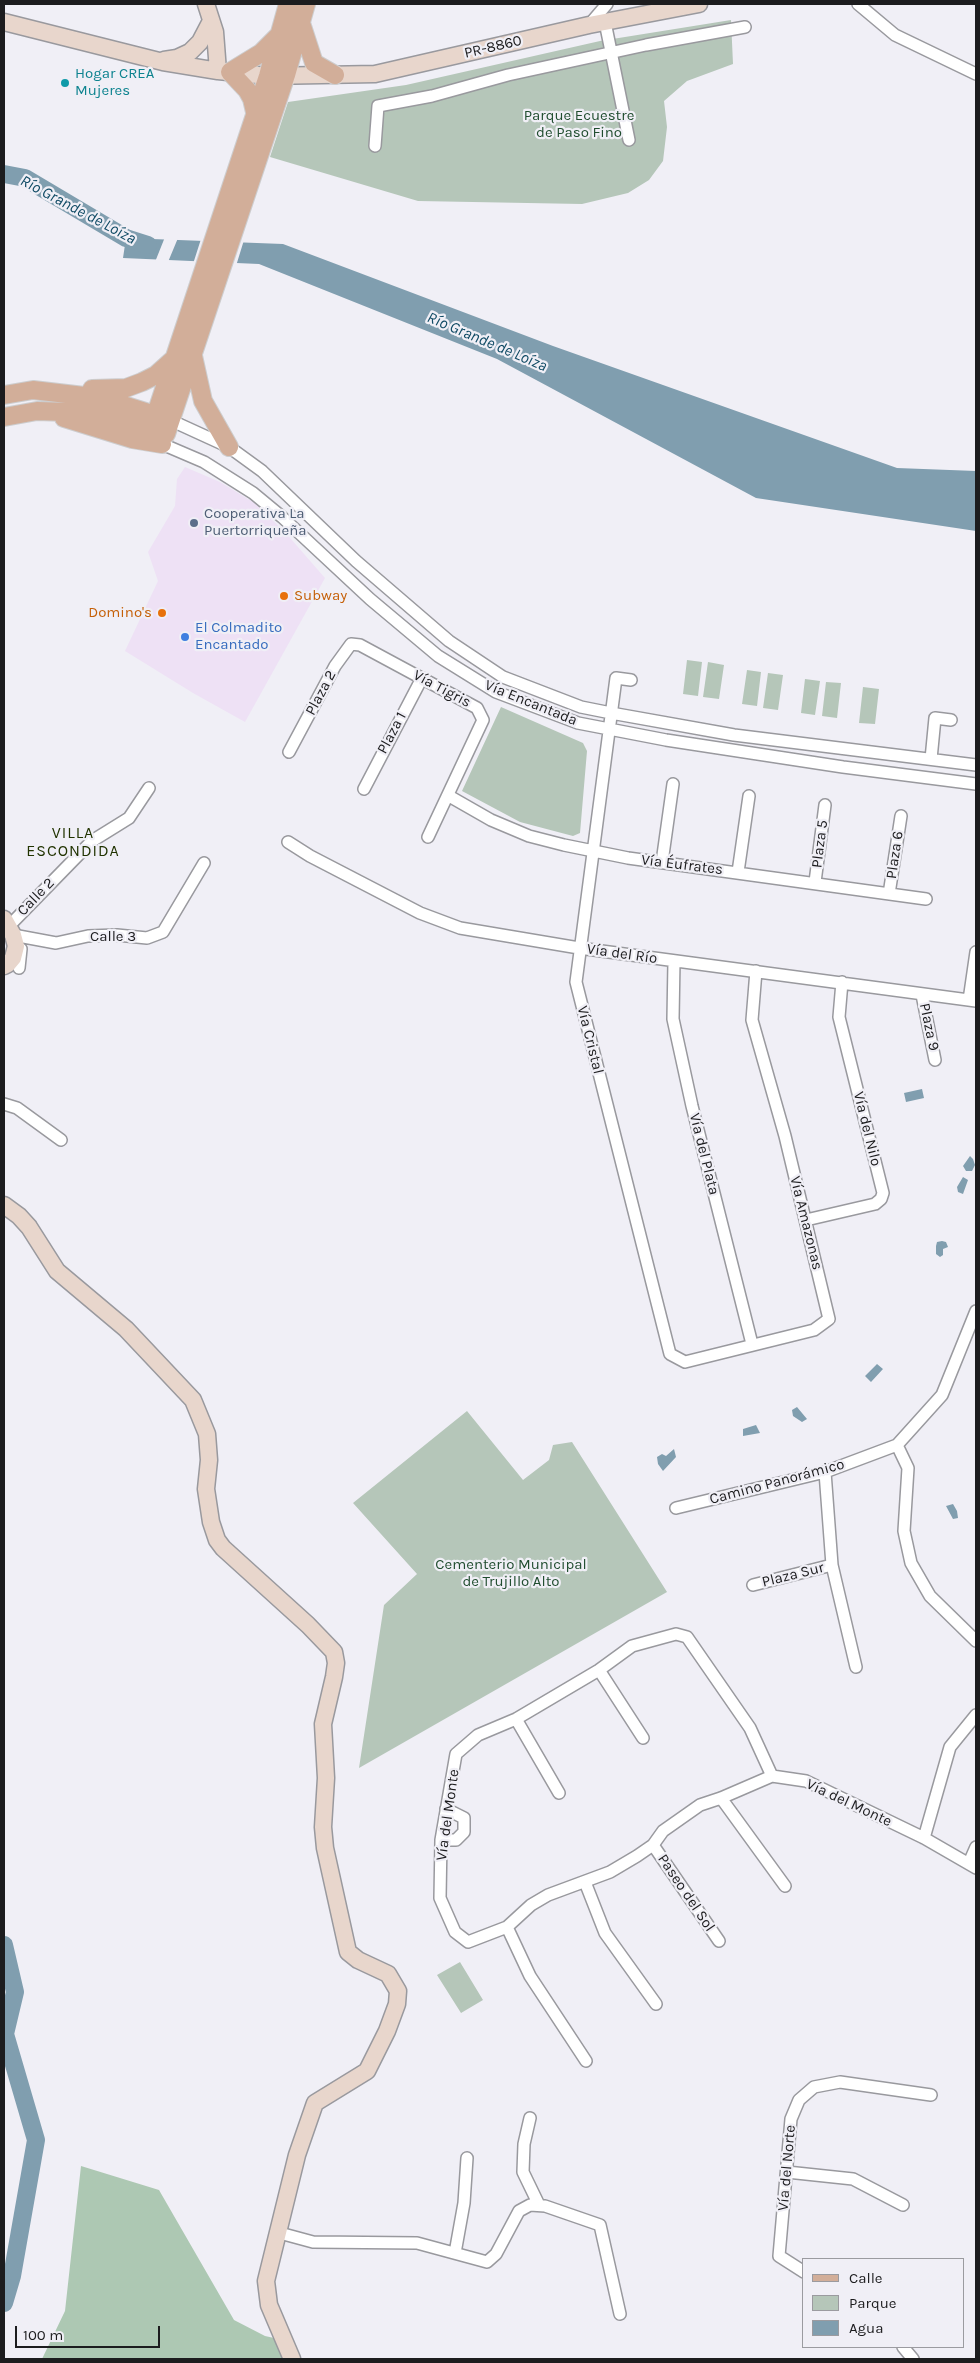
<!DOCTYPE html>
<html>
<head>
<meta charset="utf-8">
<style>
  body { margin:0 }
  #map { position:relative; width:980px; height:2363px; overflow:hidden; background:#f0eff6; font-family:Karla,sans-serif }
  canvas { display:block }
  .frame { position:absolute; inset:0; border:5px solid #1c1c1e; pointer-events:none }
  .legend { position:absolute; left:802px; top:2258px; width:162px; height:90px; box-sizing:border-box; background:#f0eff6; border:1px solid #9b9ba0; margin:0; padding:6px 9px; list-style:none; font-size:15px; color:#1c1c1e }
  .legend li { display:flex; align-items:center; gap:10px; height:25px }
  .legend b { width:25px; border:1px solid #9b9ba0 }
  .scale { position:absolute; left:15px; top:2326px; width:145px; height:22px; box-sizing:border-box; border:2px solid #1c1c1e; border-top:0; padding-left:6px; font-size:15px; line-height:18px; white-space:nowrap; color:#1c1c1e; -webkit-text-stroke:4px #f0eff6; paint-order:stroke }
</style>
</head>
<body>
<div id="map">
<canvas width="980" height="2363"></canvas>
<div class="frame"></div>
<ul class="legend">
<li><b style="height:6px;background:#d2ae99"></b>Calle</li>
<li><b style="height:14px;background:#b5c6b9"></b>Parque</li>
<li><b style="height:14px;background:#809eaf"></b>Agua</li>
</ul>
<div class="scale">100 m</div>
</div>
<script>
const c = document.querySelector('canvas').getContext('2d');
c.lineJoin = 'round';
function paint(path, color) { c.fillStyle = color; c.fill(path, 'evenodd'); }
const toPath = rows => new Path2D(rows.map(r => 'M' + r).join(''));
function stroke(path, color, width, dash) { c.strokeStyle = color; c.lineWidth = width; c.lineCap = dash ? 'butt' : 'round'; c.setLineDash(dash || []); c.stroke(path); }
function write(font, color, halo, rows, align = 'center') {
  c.font = font + ' Karla,sans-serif'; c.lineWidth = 4.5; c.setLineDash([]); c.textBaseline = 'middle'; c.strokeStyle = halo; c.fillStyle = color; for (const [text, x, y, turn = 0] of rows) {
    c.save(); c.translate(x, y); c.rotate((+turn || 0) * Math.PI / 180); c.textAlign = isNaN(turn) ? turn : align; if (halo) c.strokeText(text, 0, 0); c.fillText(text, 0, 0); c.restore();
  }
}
paint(toPath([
  [185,467,220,482,253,502,284,531,325,578,245,722,193,693,125,651,158,581,148,552,175,506,177,479]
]), '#eee1f5');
paint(toPath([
  [731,20,733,64,687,81,664,101,667,127,663,161,649,180,628,193,582,204,418,201,270,157,288,102,406,85,600,41],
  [687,660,702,662,698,696,683,694],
  [708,662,724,665,719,699,703,697],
  [747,670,761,672,757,706,742,704],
  [768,673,783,675,778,710,763,708],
  [805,679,820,681,815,715,801,713],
  [826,682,841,683,837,718,822,716],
  [863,687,879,689,875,724,859,723],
  [501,707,583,743,587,751,580,833,573,836,520,822,462,791],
  [467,1411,523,1480,549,1460,553,1445,572,1442,667,1592,359,1768,384,1605,417,1574,353,1503],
  [460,1962,483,2000,461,2013,437,1975]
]), '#b5c6b9');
paint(toPath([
  [81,2166,159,2190,234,2320,265,2336,274,2338,284,2359,42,2359,65,2311]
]), '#adc8b3');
paint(toPath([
  [126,238,283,244,553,346,897,468,976,471,976,531,756,498,497,359,259,264,123,258],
  [922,1089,924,1098,906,1102,904,1093],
  [970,1156,973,1159,975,1165,972,1171,966,1171,963,1166],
  [963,1177,968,1180,963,1194,958,1192,957,1187],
  [942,1241,946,1242,948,1247,943,1249,943,1255,940,1257,936,1254,936,1246,937,1242],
  [877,1364,883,1369,871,1382,865,1376],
  [797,1407,807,1419,802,1422,793,1416,792,1410],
  [756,1425,760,1433,743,1436,743,1429],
  [674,1449,676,1457,663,1471,658,1464,657,1457,662,1454,666,1456],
  [953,1504,957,1511,958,1518,953,1519,946,1506]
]), '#809eaf');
paint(toPath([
  [165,237,178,238,168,262,155,262],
  [201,239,244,240,236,266,193,264]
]), '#f0eff6');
stroke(toPath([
  [4,174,25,178,126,238,148,245],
  [4,1945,15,1992,5,2034,36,2140,12,2276,4,2303]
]), '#809eaf', 18);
const street = toPath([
  [858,4,895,35,976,74],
  [605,22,629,140],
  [589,25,607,4],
  [375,146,378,106,432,96,508,75,646,45,745,27],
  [170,420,229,447,262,471,356,561,449,641,503,677,581,707,611,713,734,735,976,765],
  [162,444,204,462,253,493,282,517,370,599,438,656,496,692,578,723,666,740,843,767,976,784],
  [631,680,616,678,576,982,670,1354,685,1362,814,1330,829,1319,785,1136,752,1020,756,971],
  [289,752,335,666,351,644,360,645,477,708,483,720,428,837],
  [931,759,935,718,951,720],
  [364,789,422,678],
  [449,796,491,820,529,836,564,845,628,858,926,899],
  [288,842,310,856,420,913,460,928,579,948,976,1001],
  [662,862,673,784],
  [738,872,749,796],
  [815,882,825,805],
  [889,894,901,816],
  [9,926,92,841,129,818,149,788],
  [13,935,56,943,88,936,117,935,147,938,163,932,204,863],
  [674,961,673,1019,692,1106,752,1344],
  [19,968,21,949],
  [922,995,935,1060],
  [969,1000,976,952],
  [4,1104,17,1108,61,1140],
  [806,1220,875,1204,881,1199,883,1193,839,1017,842,982],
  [897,1445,908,1468,904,1531,911,1563,930,1596,976,1641],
  [825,1472,832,1565,856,1667],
  [676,1508,825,1472,897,1445,942,1395,976,1311],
  [753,1585,832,1565],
  [599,1670,643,1738],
  [516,1719,559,1793],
  [772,1776,750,1728,687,1637,676,1634,632,1646,599,1670,516,1719,478,1735,456,1754,441,1840,440,1898,455,1932,468,1942,507,1927,531,1905,548,1895,610,1872,637,1856,653,1845,663,1831,700,1805,721,1798,772,1776,806,1781,924,1838,976,1868],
  [721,1798,785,1886],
  [924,1838,950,1747,976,1715],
  [441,1840,456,1840,464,1832,464,1818,446,1809],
  [653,1845,719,1941],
  [969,1863,976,1847],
  [585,1882,605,1933,656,2004],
  [507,1927,530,1976,586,2061],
  [530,2118,524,2144,523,2172,539,2205],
  [787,2172,853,2179,903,2205],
  [276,2232,313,2242,417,2243,487,2262,496,2254,519,2211,530,2205,545,2206,600,2225,620,2314],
  [455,2253,464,2203,467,2158],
  [804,2272,779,2256,791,2119,799,2100,814,2087,840,2082,931,2095],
  [903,2347,913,2359]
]);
const secondary = toPath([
  [206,4,215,32,218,71],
  [4,22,163,62,218,71,268,76,375,74,589,25,699,4],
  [164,60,177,58,190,52,200,42,211,21],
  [4,919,13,935,16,946,13,958,8,964,4,966],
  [4,1205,19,1216,29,1227,57,1271,126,1329,193,1400,207,1434,209,1460,206,1489,211,1522,217,1540,223,1548,308,1625,334,1652,336,1663,334,1677,323,1724,326,1778,323,1827,325,1848,348,1952,358,1960,388,1974,398,1991,397,2004,387,2031,367,2071,315,2103,297,2155,266,2281,269,2305,292,2359]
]);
const primary = toPath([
  [301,23,314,63,335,75],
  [255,112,252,99,247,90,230,72,261,53,278,36],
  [193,356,203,401,229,447],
  [92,389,126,388,142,382,156,375,176,357],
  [4,395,33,390,101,398,168,419],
  [4,417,37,411,97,413,166,434,286,75,306,4],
  [64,418,132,439,162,444],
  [151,429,268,76,288,4]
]);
stroke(street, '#99999e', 14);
stroke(secondary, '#99999e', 19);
stroke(primary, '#cdcdce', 20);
stroke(street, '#fff', 11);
stroke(secondary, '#e8d6cc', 16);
stroke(primary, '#d2ae99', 18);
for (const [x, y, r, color] of [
  [65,83,5,"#0f9aa8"],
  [194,523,5,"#5c6f8a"],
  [284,596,5,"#e8710a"],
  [162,613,5,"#e8710a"],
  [185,637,5,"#3f7fe0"]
]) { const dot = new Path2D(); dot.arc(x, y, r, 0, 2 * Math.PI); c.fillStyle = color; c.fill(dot); stroke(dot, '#f0eff6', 2); }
write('15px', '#1c1c1e', '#f0eff6', [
  ["PR-8860",493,47,-13],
  ["Vía Tigris",442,689,28],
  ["Plaza 2",321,693,-62],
  ["Vía Encantada",531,703,22],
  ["Plaza 1",392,733,-62],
  ["Plaza 5",820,844,-83],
  ["Plaza 6",895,855,-82],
  ["Vía Éufrates",682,865,7],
  ["Calle 2",36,897,-46],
  ["Calle 3",113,937],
  ["Vía del Río",622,954,8],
  ["Plaza 9",929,1027,78],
  ["Vía Cristal",590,1040,76],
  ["Vía del Nilo",867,1129,76],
  ["Vía del Plata",704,1154,76],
  ["Vía Amazonas",806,1223,76],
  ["Camino Panorámico",777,1482,-15],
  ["Plaza Sur",793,1575,-14],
  ["Vía del Monte",849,1803,25],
  ["Vía del Monte",448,1815,-82],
  ["Paseo del Sol",686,1893,56],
  ["Vía del Norte",787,2168,-85]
]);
write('15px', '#0d838f', '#f0eff6', [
  ["Hogar CREA",75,74],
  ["Mujeres",75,91]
], 'left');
write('15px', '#204d2f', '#f0eff6', [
  ["Parque Ecuestre",579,116],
  ["de Paso Fino",579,133],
  ["Cementerio Municipal",511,1565],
  ["de Trujillo Alto",511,1582]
]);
write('15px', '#4e5e75', '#f0eff6', [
  ["Cooperativa La",204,514],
  ["Puertorriqueña",204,531]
], 'left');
write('15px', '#c56008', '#f0eff6', [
  ["Subway",294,596],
  ["Domino's",152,613,"right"]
], 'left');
write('15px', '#366cbe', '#f0eff6', [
  ["El Colmadito",195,628],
  ["Encantado",195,645]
], 'left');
write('italic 16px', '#0f4a64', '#f0eff6', [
  ["Río Grande de Loíza",78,210,28],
  ["Río Grande de Loíza",487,342,23]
]);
c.letterSpacing = '1px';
write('16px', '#213300', '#f0eff6', [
  ["VILLA",73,833],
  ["ESCONDIDA",73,851]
]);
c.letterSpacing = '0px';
</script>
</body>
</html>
